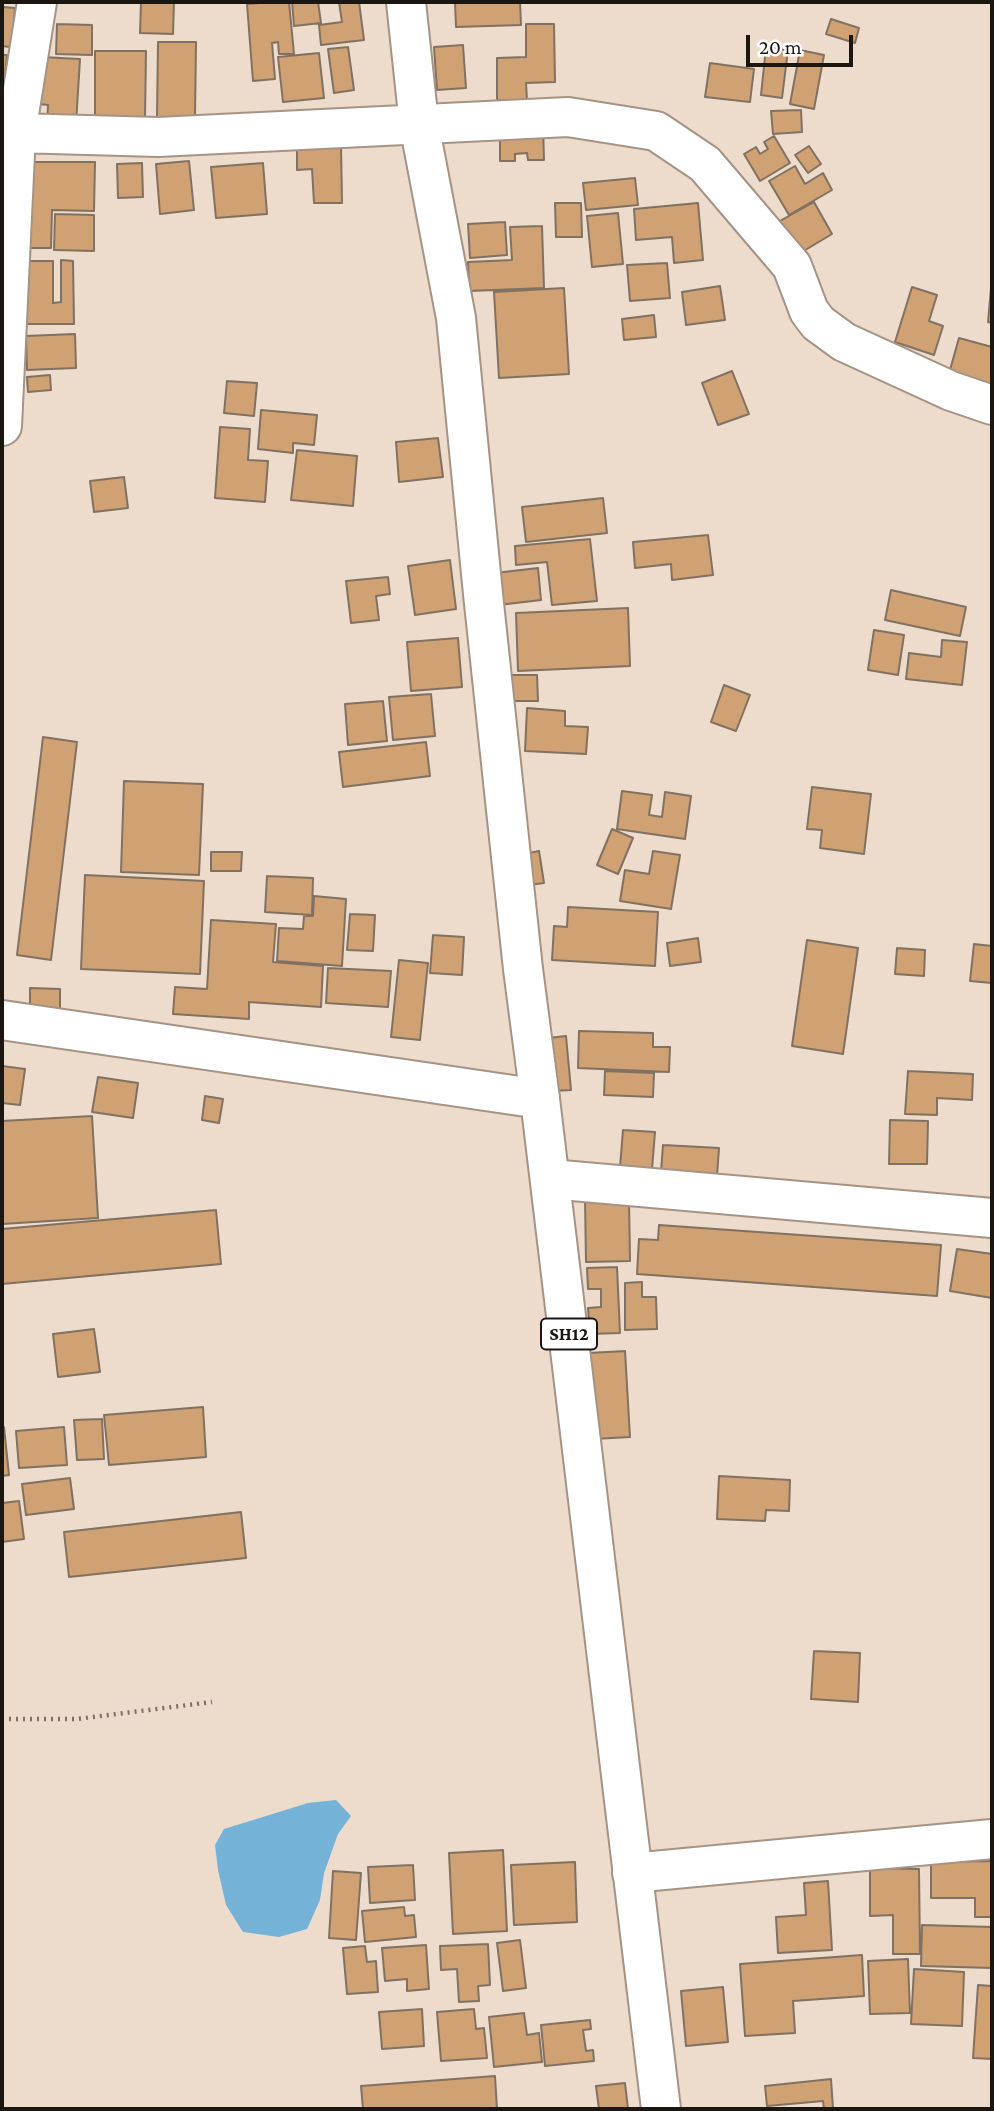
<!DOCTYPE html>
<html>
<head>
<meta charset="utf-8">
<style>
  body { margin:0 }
  #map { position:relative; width:994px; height:2111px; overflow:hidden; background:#eddbcb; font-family:"Crimson Pro",serif }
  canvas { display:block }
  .frame { position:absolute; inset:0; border:4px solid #1c1610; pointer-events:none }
  .scale { position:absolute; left:746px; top:35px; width:107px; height:32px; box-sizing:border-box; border:4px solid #1c1610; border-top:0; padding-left:9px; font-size:21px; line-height:24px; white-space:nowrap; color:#1c1610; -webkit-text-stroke:5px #fff; paint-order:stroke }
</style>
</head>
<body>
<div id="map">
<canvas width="994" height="2111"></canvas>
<div class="frame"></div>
<div class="scale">20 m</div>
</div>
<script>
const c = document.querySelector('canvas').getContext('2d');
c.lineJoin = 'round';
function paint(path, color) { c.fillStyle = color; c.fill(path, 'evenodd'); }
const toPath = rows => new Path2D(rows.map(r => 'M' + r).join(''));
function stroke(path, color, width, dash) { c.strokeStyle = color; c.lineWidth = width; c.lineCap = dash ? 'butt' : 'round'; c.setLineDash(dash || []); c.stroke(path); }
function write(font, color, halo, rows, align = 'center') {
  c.font = font + ' "Crimson Pro",serif'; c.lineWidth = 5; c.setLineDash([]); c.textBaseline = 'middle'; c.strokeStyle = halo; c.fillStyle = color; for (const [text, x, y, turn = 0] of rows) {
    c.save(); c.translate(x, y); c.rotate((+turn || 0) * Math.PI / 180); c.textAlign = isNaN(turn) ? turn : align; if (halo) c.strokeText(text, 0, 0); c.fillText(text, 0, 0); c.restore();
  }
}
paint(toPath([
  [336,1800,351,1816,338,1834,324,1873,320,1900,307,1929,279,1937,243,1932,226,1905,218,1870,215,1845,224,1829,308,1803]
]), '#74b3d7');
const building = toPath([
  [141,2,174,2,173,34,140,33,141,2],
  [273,2,289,2,294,54,279,54,278,42,272,43,275,79,253,81,247,4,273,2],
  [292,2,318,2,321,23,294,26,292,2],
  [339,2,359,2,364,40,321,45,319,25,342,22,339,2],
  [455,2,520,2,521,25,456,27,455,2],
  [2,7,15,8,14,18,22,19,18,48,2,46,2,7],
  [831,19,859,28,855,43,826,34,831,19],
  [57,24,92,25,92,55,56,54,57,24],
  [526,24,554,24,555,82,526,83,527,100,497,100,497,58,526,57,526,24],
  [158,42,196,42,195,118,157,117,158,42],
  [463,45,466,88,437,90,434,47,463,45],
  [348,47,354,90,334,93,328,49,348,47],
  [766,47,788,50,782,98,761,95,766,47],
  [800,50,824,55,814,109,790,104,800,50],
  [95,51,146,51,145,118,95,117,95,51],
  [319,53,324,98,283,102,278,57,319,53],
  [2,55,7,55,2,107,2,55],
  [42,57,80,59,76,124,47,122,48,105,39,104,42,57],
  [710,63,754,69,750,102,705,97,710,63],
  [801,110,802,132,773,134,771,111,801,110],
  [543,126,544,160,528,160,527,153,515,154,515,161,500,161,500,127,543,126],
  [774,136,790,163,760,181,744,154,756,147,760,154,768,149,764,142,774,136],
  [341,146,342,203,314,203,312,169,297,170,297,147,341,146],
  [809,146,821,164,808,173,795,155,809,146],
  [189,161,194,210,160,214,156,164,189,161],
  [27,162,95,162,94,211,52,210,51,248,27,248,27,162],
  [142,163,143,197,118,198,117,164,142,163],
  [263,163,267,214,216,218,211,167,263,163],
  [795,166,805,184,823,173,832,190,789,215,769,181,795,166],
  [635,178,638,205,586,210,583,183,635,178],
  [814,202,832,234,797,255,778,222,814,202],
  [555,203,581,203,582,237,556,237,555,203],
  [698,203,703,260,674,263,672,237,636,240,634,209,698,203],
  [618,213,623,264,592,267,587,216,618,213],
  [55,214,94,215,94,251,54,250,55,214],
  [505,222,507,255,470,258,468,224,505,222],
  [542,226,544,288,469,291,468,262,512,260,510,227,542,226],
  [61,260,73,261,74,324,25,324,25,261,53,261,53,303,61,302,61,260],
  [667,263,670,298,630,301,627,265,667,263],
  [720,286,725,320,686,325,682,292,720,286],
  [912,287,937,295,929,321,943,326,934,355,895,342,912,287],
  [564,288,569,374,499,378,494,292,564,288],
  [991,288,992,289,992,323,988,322,991,288],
  [654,315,656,337,624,340,622,319,654,315],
  [75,334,76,368,27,370,26,336,75,334],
  [959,338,992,347,992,388,948,377,959,338],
  [732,371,749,414,718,425,702,383,732,371],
  [50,375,51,390,28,392,27,377,50,375],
  [227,381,257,383,254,416,224,413,227,381],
  [261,410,317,415,314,445,293,443,293,453,258,449,261,410],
  [220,427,250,429,248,460,268,461,265,502,215,498,220,427],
  [438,438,443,477,399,482,396,442,438,438],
  [297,450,357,456,353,506,291,500,297,450],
  [124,477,128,508,94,512,90,481,124,477],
  [603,498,607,533,526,542,522,507,603,498],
  [708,535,713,575,672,580,671,564,635,568,633,542,708,535],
  [590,539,597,601,552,605,547,562,516,565,515,546,590,539],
  [450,560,456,609,415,615,408,566,450,560],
  [538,568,541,600,499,605,495,573,538,568],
  [388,577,390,594,376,596,379,620,351,623,346,581,388,577],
  [891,590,966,607,960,636,885,620,891,590],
  [628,608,630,666,518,671,516,613,628,608],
  [874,630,904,635,898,675,868,670,874,630],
  [458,638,462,687,411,691,407,642,458,638],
  [942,640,967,642,962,685,906,679,909,653,941,657,942,640],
  [504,675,537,675,538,701,504,701,504,675],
  [724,685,750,695,736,731,711,722,724,685],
  [431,694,435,736,393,740,389,697,431,694],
  [383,701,387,741,348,745,345,704,383,701],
  [527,708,565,711,565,726,588,727,586,754,525,751,527,708],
  [43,737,77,742,51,960,17,955,43,737],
  [426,742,430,776,343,787,339,752,426,742],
  [124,781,203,784,199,875,121,872,124,781],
  [812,787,871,794,864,854,820,848,822,830,807,829,812,787],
  [622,791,652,795,649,815,662,817,665,792,691,796,685,839,617,829,622,791],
  [612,829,633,838,618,874,597,865,612,829],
  [539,851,544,883,529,885,524,854,539,851],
  [653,851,680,855,671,909,620,901,625,870,649,874,653,851],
  [211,852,242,852,241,871,211,871,211,852],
  [85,875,204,881,200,974,81,969,85,875],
  [267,876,313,878,312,915,265,912,267,876],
  [314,896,346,899,342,966,277,961,279,928,303,929,304,916,313,916,314,896],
  [568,907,658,912,655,966,552,960,554,926,567,927,568,907],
  [350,914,375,915,373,951,347,950,350,914],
  [211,920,276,924,273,962,323,966,321,1007,249,1002,249,1019,173,1014,175,987,207,989,211,920],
  [433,935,464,937,462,975,430,973,433,935],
  [698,938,701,962,670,966,667,943,698,938],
  [807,940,858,948,843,1054,792,1046,807,940],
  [974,944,992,946,992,983,970,981,974,944],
  [897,948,925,950,924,976,895,974,897,948],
  [399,960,428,963,420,1040,391,1037,399,960],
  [328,968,391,971,388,1007,326,1003,328,968],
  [30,988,60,989,60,1013,30,1012,30,988],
  [579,1031,653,1033,653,1047,670,1047,669,1072,578,1068,579,1031],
  [566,1036,571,1090,552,1091,549,1038,566,1036],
  [2,1066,25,1069,20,1105,2,1103,2,1066],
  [605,1071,654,1073,653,1097,604,1095,605,1071],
  [908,1071,973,1074,972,1100,937,1098,937,1115,905,1114,908,1071],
  [98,1077,138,1083,133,1118,92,1112,98,1077],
  [205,1096,223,1099,219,1123,202,1120,205,1096],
  [92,1116,98,1218,2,1224,2,1121,92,1116],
  [890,1120,928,1121,927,1164,889,1164,890,1120],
  [623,1130,655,1132,652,1169,620,1167,623,1130],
  [663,1145,719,1148,717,1176,661,1172,663,1145],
  [585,1199,629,1199,630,1261,586,1262,585,1199],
  [216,1210,221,1264,2,1284,2,1229,216,1210],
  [659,1225,941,1245,937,1296,637,1274,639,1239,658,1240,659,1225],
  [957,1249,992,1254,992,1298,950,1291,957,1249],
  [617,1267,620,1333,590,1334,588,1308,601,1307,601,1289,588,1289,587,1268,617,1267],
  [642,1282,642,1297,656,1297,657,1329,625,1330,625,1283,642,1282],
  [94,1329,100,1372,58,1377,53,1334,94,1329],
  [625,1351,630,1437,594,1439,589,1353,625,1351],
  [203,1407,206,1457,109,1465,104,1415,203,1407],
  [102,1419,104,1459,77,1460,74,1420,102,1419],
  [4,1427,9,1475,2,1476,2,1428,4,1427],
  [64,1427,67,1465,19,1468,16,1431,64,1427],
  [719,1476,790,1480,789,1511,766,1510,765,1521,717,1519,719,1476],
  [70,1478,74,1509,26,1515,22,1484,70,1478],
  [19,1501,24,1539,2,1542,2,1503,19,1501],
  [241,1512,246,1558,69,1577,64,1532,241,1512],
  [814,1651,860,1653,858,1702,811,1699,814,1651],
  [503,1850,507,1931,453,1934,449,1853,503,1850],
  [992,1861,992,1917,975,1917,975,1898,931,1898,931,1862,992,1861],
  [575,1862,577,1922,514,1925,511,1865,575,1862],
  [413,1865,415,1900,370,1903,368,1867,413,1865],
  [870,1868,919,1869,920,1954,893,1954,893,1915,870,1916,870,1868],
  [333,1871,361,1873,356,1940,329,1938,333,1871],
  [828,1881,832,1950,778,1953,776,1917,806,1915,804,1883,828,1881],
  [404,1907,405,1916,414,1915,416,1937,365,1942,362,1911,404,1907],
  [922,1925,992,1927,992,1968,921,1966,922,1925],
  [520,1940,526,1988,503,1991,497,1943,520,1940],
  [488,1944,490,1985,478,1986,479,2001,459,2002,457,1969,441,1970,440,1946,488,1944],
  [426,1945,429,1989,407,1991,407,1979,385,1981,382,1948,426,1945],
  [365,1946,367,1962,376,1961,378,1992,347,1994,343,1948,365,1946],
  [862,1955,864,1996,793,2001,795,2033,745,2036,740,1964,862,1955],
  [908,1959,910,2013,870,2014,868,1961,908,1959],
  [914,1969,964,1972,962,2026,911,2024,914,1969],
  [978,1985,992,1986,992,2059,973,2058,978,1985],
  [723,1987,728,2042,686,2046,681,1991,723,1987],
  [422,2009,424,2046,382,2049,379,2012,422,2009],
  [474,2009,476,2029,484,2028,487,2058,441,2061,437,2012,474,2009],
  [524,2013,527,2035,539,2033,542,2062,494,2067,489,2017,524,2013],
  [590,2020,591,2029,583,2030,586,2051,593,2050,594,2061,545,2066,541,2025,590,2020],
  [495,2076,497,2109,363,2109,361,2086,495,2076],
  [831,2079,833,2109,824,2109,823,2101,767,2106,765,2086,831,2079],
  [625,2083,628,2109,599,2109,596,2086,625,2083]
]);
paint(building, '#d0a173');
stroke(building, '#817162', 2);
const minor = toPath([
  [406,2,419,124,456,318,483,594,523,969,540,1099],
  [16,133,158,137,568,117,656,131,705,164,792,266,809,311,818,323,844,342,951,391,992,405],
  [2,426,16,133,37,2],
  [550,1179,992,1218],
  [632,1873,992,1839]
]);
const major = toPath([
  [2,1020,540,1099,661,2109]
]);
stroke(minor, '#a59485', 42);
stroke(major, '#a59485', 42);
stroke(toPath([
  [2,1719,77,1719,212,1702]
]), '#7b7065', 4.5, [2, 5]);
stroke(minor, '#fff', 38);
stroke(major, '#fff', 38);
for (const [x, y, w] of [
  [569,1334,56]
]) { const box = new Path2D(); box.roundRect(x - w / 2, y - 15.5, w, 31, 5); c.fillStyle = '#fff'; c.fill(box); stroke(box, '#1c1610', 2); }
write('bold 19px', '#1c1610', null, [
  ["SH12",569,1334]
]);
</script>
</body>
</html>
